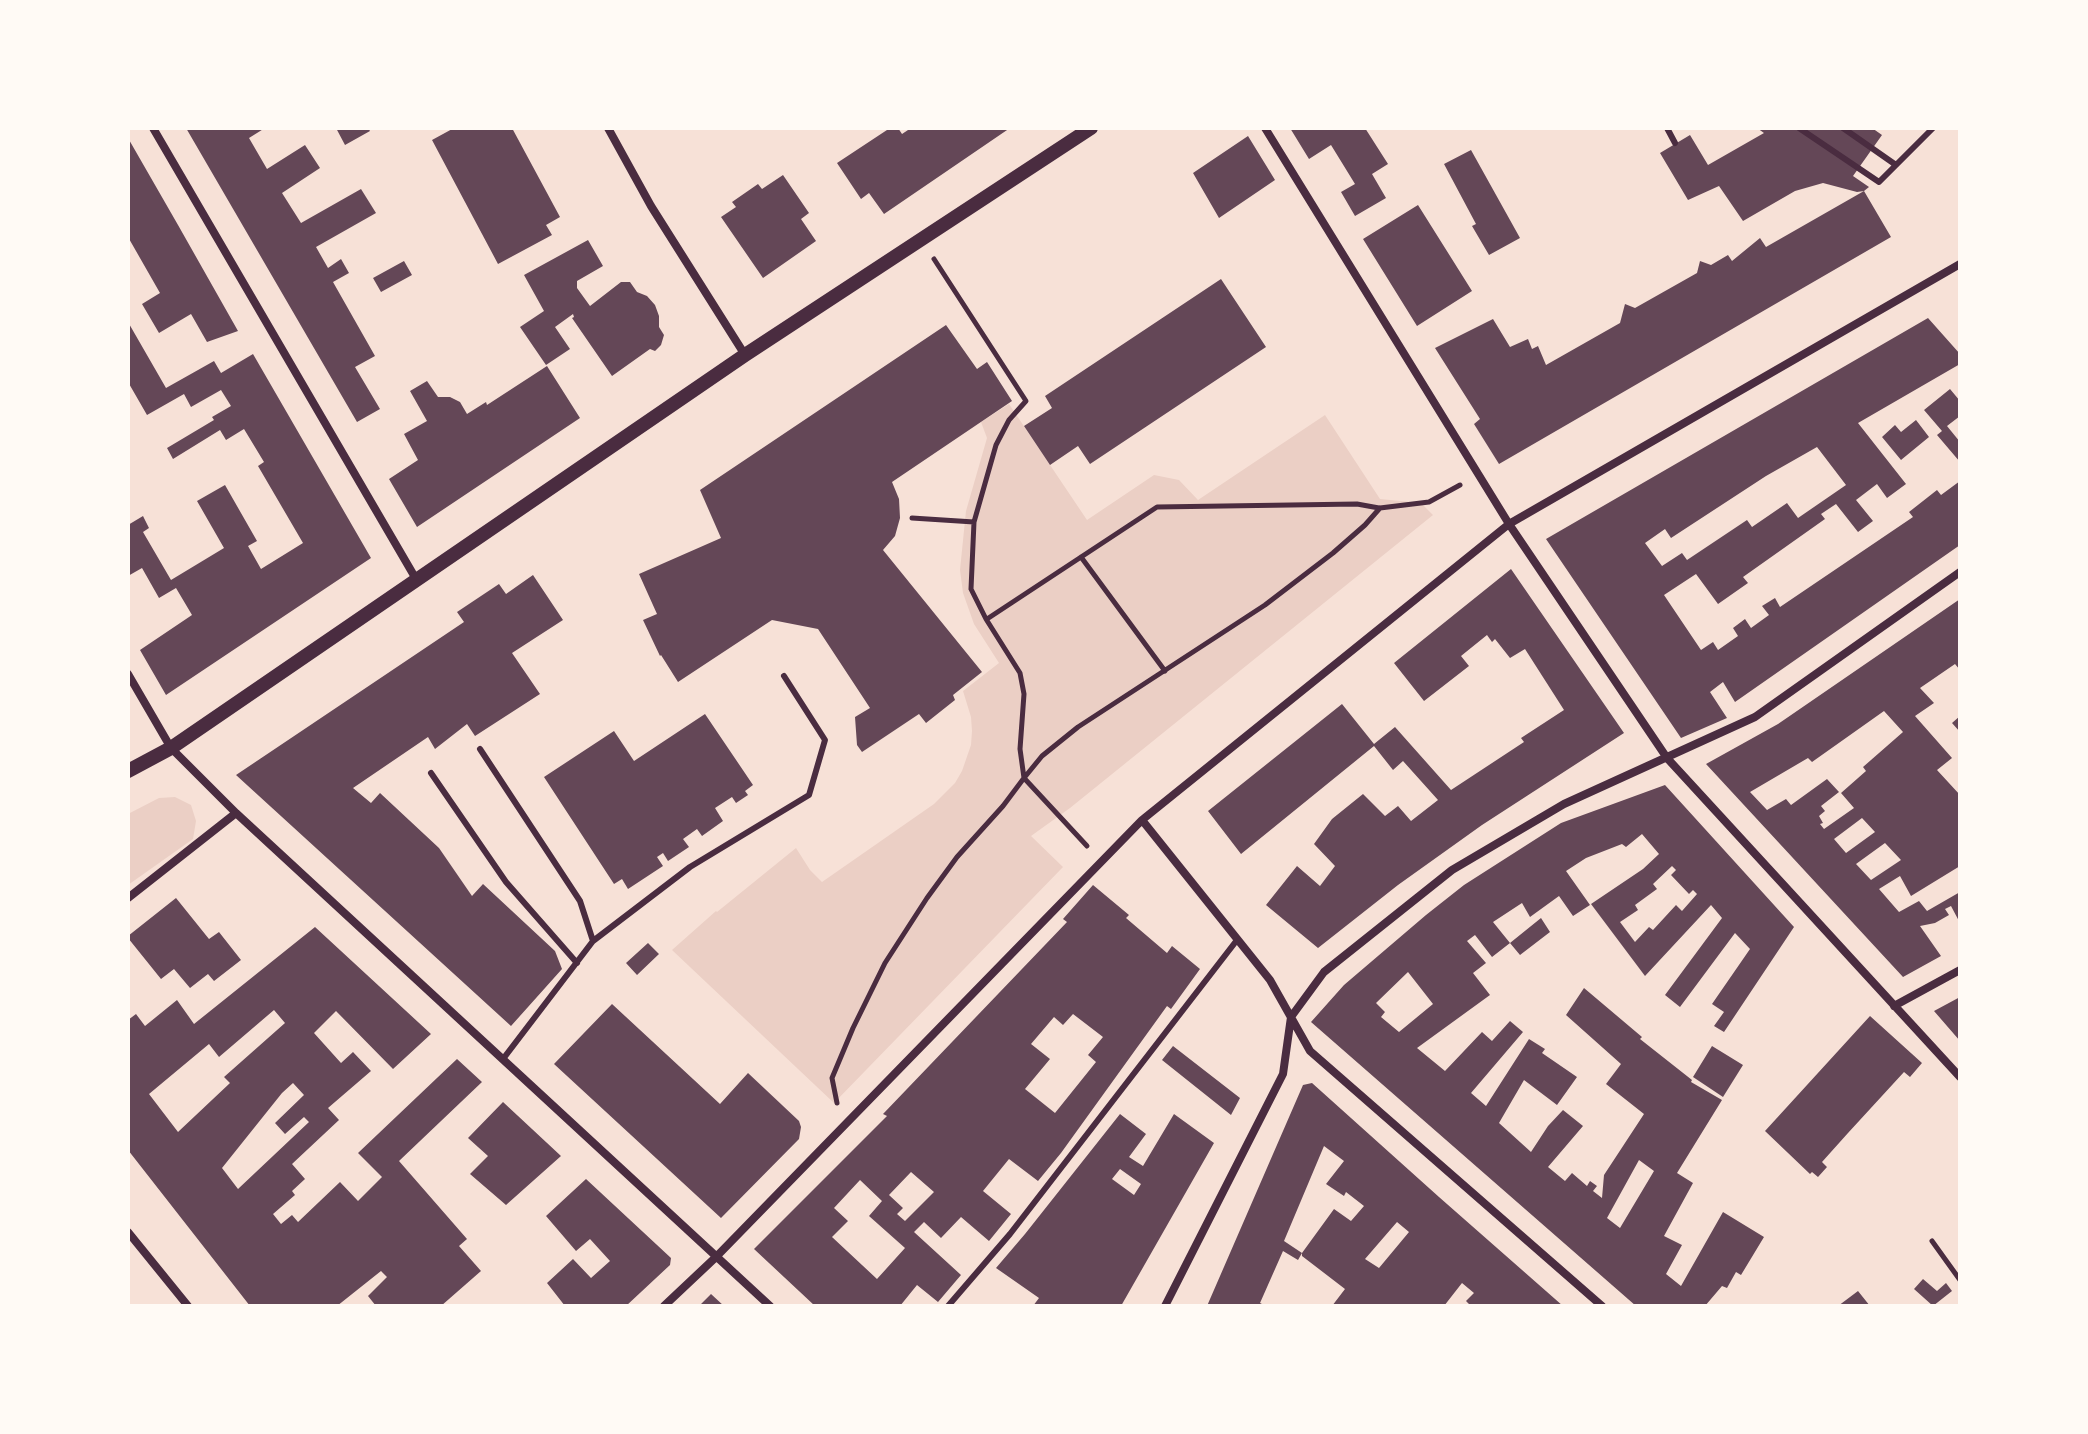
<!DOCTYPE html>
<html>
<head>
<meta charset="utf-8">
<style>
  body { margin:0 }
  #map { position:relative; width:2088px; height:1434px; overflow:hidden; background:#f7e1d7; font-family:"Fira Sans",sans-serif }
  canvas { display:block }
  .frame { position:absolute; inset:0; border:130px solid #fffaf5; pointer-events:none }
</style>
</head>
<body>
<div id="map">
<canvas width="2088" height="1434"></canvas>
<div class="frame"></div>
</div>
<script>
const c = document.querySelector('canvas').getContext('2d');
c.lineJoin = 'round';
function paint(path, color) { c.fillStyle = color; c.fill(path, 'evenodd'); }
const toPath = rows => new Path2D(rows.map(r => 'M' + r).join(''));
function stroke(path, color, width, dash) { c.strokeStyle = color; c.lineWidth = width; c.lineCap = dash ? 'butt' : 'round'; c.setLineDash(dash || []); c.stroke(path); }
paint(toPath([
  [1009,404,1087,520,1154,475,1179,480,1198,500,1325,415,1380,499,1421,503,1433,515,1070,808,1031,836,1063,867,834,1103,672,950,716,911,717,912,796,848,810,870,822,882,934,804,955,783,962,771,971,745,972,731,971,717,963,691,999,663,974,624,963,593,960,570,966,511,987,438,981,422],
  [175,797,191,805,196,821,193,839,128,885,128,814,159,798]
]), '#ebcfc5');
paint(toPath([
  [186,128,265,128,249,138,267,169,305,145,320,168,282,193,301,223,361,189,376,213,316,247,328,268,341,259,349,273,333,282,375,356,355,367,380,409,357,422],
  [336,128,368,128,370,131,345,145],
  [454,128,512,128,560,217,546,225,552,235,498,264,432,140],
  [890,128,898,128,902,134,911,128,1010,128,884,214,869,193,861,199,837,163],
  [1290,128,1365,128,1388,164,1372,174,1386,198,1355,216,1341,192,1355,184,1331,145,1309,159],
  [1757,128,1872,128,1882,135,1853,176,1869,187,1864,191,1891,237,1499,464,1474,424,1480,419,1435,348,1493,319,1510,347,1528,339,1532,349,1538,346,1546,365,1620,323,1625,304,1635,308,1697,273,1700,261,1711,265,1728,255,1732,261,1760,238,1766,247,1864,191,1857,192,1823,183,1795,191,1743,221,1719,186,1688,200,1660,153,1690,135,1708,165,1764,133],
  [1248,136,1275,180,1219,218,1193,173],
  [128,138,178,225,238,331,207,342,191,314,159,333,142,304,160,293,128,237],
  [1471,150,1520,238,1489,255,1472,226,1476,224,1444,164],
  [783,175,809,213,801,219,816,241,763,278,721,217,736,207,732,202,758,184,762,189],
  [1418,205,1472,291,1417,326,1363,239],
  [588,240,603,266,577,281,577,288,590,306,621,282,630,282,637,292,647,296,655,305,659,316,659,327,664,335,661,345,655,351,650,349,612,376,572,318,574,317,573,314,555,327,570,349,546,365,520,327,544,311,524,275],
  [404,261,412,275,381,292,373,278],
  [1221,279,1266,347,1090,464,1078,446,1050,465,1024,426,1052,408,1045,396],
  [1928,318,1960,354,1960,364,1858,423,1906,484,1887,498,1877,484,1856,500,1873,521,1858,532,1836,504,1821,514,1825,519,1743,577,1748,583,1718,604,1696,574,1664,595,1701,650,1713,642,1718,650,1738,636,1733,628,1745,619,1751,628,1769,615,1762,606,1775,598,1780,607,1913,517,1909,512,1937,490,1941,495,1960,481,1960,545,1735,702,1723,682,1710,692,1727,718,1681,738,1546,539],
  [1817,447,1846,485,1798,518,1787,503,1752,527,1747,520,1687,560,1682,553,1662,566,1645,543,1665,529,1671,538,1766,476],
  [128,322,166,388,214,361,221,373,253,354,371,558,166,695,140,650,192,615,176,588,159,598,142,568,128,576,128,525,143,516,149,528,143,532,171,580,224,548,197,501,225,485,257,541,248,546,261,569,303,543,258,466,264,462,244,429,226,440,220,430,173,459,167,448,214,420,212,417,231,406,221,390,191,407,184,394,147,415,128,382],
  [946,325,977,369,987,362,1012,401,892,482,899,499,900,518,895,536,883,550,982,672,953,695,955,700,926,723,919,714,862,752,857,745,855,717,870,708,818,629,772,620,678,682,661,655,660,656,643,620,657,614,639,574,721,538,700,490],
  [547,366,580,418,417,527,389,479,418,460,404,434,427,421,410,391,427,381,438,397,450,397,460,402,467,414,486,402,487,405],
  [1950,389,1960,401,1960,416,1947,426,1960,442,1960,462,1937,435,1942,431,1924,410],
  [1916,420,1929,437,1901,460,1882,437,1895,425,1901,432],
  [1511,569,1624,733,1482,825,1398,885,1318,948,1266,905,1297,866,1320,886,1335,866,1314,844,1332,819,1363,794,1385,816,1398,806,1411,821,1438,800,1403,761,1393,770,1374,746,1241,854,1208,811,1342,704,1374,744,1395,727,1451,790,1524,742,1521,738,1564,710,1525,649,1510,658,1495,639,1492,642,1487,635,1461,656,1469,666,1424,701,1394,663],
  [533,575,563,620,512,653,540,694,475,736,467,724,435,749,428,737,353,788,371,803,380,793,439,848,472,896,483,884,555,951,562,969,511,1026,236,775,464,622,457,612,499,584,506,594],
  [1960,599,1960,670,1955,664,1920,688,1934,703,1915,716,1952,758,1937,770,1960,795,1960,866,1911,896,1900,876,1879,889,1899,912,1919,901,1927,911,1960,892,1960,923,1951,906,1945,909,1949,915,1935,923,1920,926,1941,956,1903,977,1706,764,1778,724],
  [1884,711,1903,732,1863,767,1866,771,1841,793,1854,808,1824,829,1820,824,1823,823,1819,816,1825,811,1821,806,1839,792,1827,779,1791,805,1786,799,1767,810,1750,792,1808,758,1812,762],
  [1862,818,1875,832,1846,853,1834,839],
  [1885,843,1901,860,1871,880,1856,864],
  [705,714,753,785,745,791,748,795,736,803,732,797,715,808,723,821,702,836,697,829,683,839,689,847,668,861,663,853,657,857,663,866,628,889,622,879,614,884,544,777,614,731,634,761],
  [1960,716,1960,732,1952,723],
  [1665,785,1794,927,1724,1032,1714,1026,1724,1012,1712,1004,1750,949,1735,933,1680,1007,1665,995,1722,918,1711,905,1645,976,1591,904,1643,869,1659,854,1642,834,1626,847,1622,844,1586,858,1566,871,1590,905,1573,916,1559,896,1530,917,1522,903,1493,922,1510,943,1492,957,1475,935,1467,941,1486,963,1473,973,1490,995,1417,1048,1445,1071,1482,1032,1492,1041,1510,1021,1523,1032,1471,1093,1486,1106,1529,1039,1545,1049,1542,1053,1577,1077,1557,1105,1524,1080,1499,1123,1531,1152,1548,1126,1563,1110,1583,1126,1548,1167,1565,1181,1572,1173,1587,1186,1590,1181,1597,1186,1593,1191,1602,1198,1604,1175,1644,1114,1606,1084,1621,1064,1566,1015,1584,988,1642,1037,1640,1039,1692,1080,1691,1082,1722,1100,1677,1173,1693,1183,1664,1236,1682,1245,1666,1274,1681,1286,1723,1212,1764,1237,1741,1275,1736,1272,1727,1288,1722,1286,1705,1306,1636,1306,1311,1022,1344,985,1426,915,1464,885,1561,823],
  [1672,866,1676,870,1671,875,1689,894,1693,890,1697,894,1682,911,1676,905,1653,930,1649,927,1635,942,1620,922,1638,910,1635,905,1657,889,1653,884],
  [1408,972,1433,1004,1399,1032,1381,1017,1385,1012,1376,1003],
  [1639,1160,1654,1171,1620,1228,1607,1218],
  [1093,885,1129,915,1126,918,1167,953,1172,946,1200,969,1171,1009,1167,1006,1061,1153,1038,1181,1009,1159,983,1191,1011,1214,989,1241,961,1217,941,1238,924,1222,914,1232,961,1275,938,1302,917,1285,900,1306,815,1306,754,1249,887,1116,883,1114,1067,922,1063,919],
  [1073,1014,1103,1037,1088,1055,1096,1062,1055,1113,1025,1089,1050,1059,1031,1044,1054,1017,1063,1025],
  [911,1172,934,1192,905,1221,897,1214,903,1208,889,1195],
  [860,1180,882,1201,869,1216,905,1248,877,1279,832,1237,848,1221,834,1208],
  [176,898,209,939,219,932,241,960,214,981,208,974,190,988,174,969,161,979,128,938,128,936],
  [1541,918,1550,932,1520,955,1510,943],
  [315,927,431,1034,393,1069,336,1011,314,1033,341,1063,353,1052,371,1071,328,1108,339,1120,292,1164,305,1179,292,1191,295,1195,273,1214,281,1224,292,1215,298,1222,340,1182,358,1201,382,1177,358,1153,457,1059,482,1082,399,1161,467,1239,459,1246,481,1271,441,1306,376,1306,368,1296,387,1277,381,1271,337,1306,250,1306,128,1150,128,1020,136,1014,145,1026,177,1000,194,1024],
  [274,1010,285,1023,224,1077,230,1083,178,1132,149,1094,209,1044,219,1057],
  [293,1083,304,1095,275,1123,285,1134,304,1117,309,1122,238,1189,222,1168,282,1093],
  [648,943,659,954,637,975,626,963],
  [1960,997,1960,1041,1934,1011],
  [612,1004,720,1104,748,1073,799,1121,801,1127,799,1139,721,1218,554,1064],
  [1870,1016,1922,1063,1910,1077,1904,1072,1848,1133,1822,1162,1827,1167,1818,1177,1812,1172,1810,1174,1765,1131],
  [1173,1046,1240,1098,1231,1115,1162,1060],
  [1712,1046,1743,1065,1723,1097,1693,1077],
  [1312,1083,1439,1197,1563,1306,1471,1306,1466,1301,1474,1293,1462,1283,1444,1306,1332,1306,1345,1289,1302,1256,1302,1253,1334,1209,1351,1221,1364,1206,1346,1192,1344,1196,1326,1184,1344,1161,1324,1146,1284,1241,1302,1253,1298,1260,1283,1251,1260,1303,1266,1306,1207,1306,1303,1085],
  [1397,1222,1409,1232,1379,1268,1365,1259],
  [503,1102,561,1156,506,1205,470,1174,488,1156,468,1138],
  [1120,1114,1146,1134,1129,1157,1143,1166,1174,1114,1214,1143,1121,1306,1033,1306,1039,1298,996,1268,1025,1234],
  [1120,1169,1141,1184,1134,1195,1112,1179],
  [586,1179,671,1258,670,1265,626,1306,565,1306,547,1283,573,1259,591,1278,610,1261,590,1239,576,1251,546,1216],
  [1923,1279,1937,1291,1946,1283,1952,1291,1933,1306,1914,1289],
  [1858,1291,1870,1306,1838,1306],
  [711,1294,724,1306,699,1306]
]), '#644757');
stroke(toPath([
  [912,518,974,522],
  [1081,557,1165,671],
  [987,619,1157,507,1357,504,1379,508],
  [1087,846,1024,778,1042,756,1078,727,1265,605,1333,553,1365,525,1380,508,1429,502,1460,485],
  [837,1103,832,1078,853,1028,885,963,927,898,957,857,1003,806,1024,778,1020,749,1024,694,1020,673,986,619,971,589,974,522,996,445,1009,420,1026,401,934,259],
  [1932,1241,1960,1280]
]), '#4a2c40', 5);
stroke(toPath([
  [1667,128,1675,143],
  [1799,128,1879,182,1933,128],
  [1843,128,1896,165],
  [480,749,580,901,593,941],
  [431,773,506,882,577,963],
  [503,1059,593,941,690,867,809,795,825,740,784,676],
  [948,1306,1010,1234,1237,940]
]), '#4a2c40', 6);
stroke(toPath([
  [153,128,416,579],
  [608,128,651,206,745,355],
  [1265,128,1509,524,1667,758,1960,1077],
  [128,674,171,748,236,813,770,1306],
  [1142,820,1270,980,1310,1051,1602,1306],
  [128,898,236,813],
  [1894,1006,1960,970],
  [128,1232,188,1306],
  [664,1306,716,1257,1142,820,1509,524,1960,264],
  [1165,1306,1283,1074,1291,1017,1324,972,1452,870,1564,804,1755,717,1960,572]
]), '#4a2c40', 8);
stroke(toPath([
  [128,771,171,748,745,355,1091,128]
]), '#4a2c40', 14);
</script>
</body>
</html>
